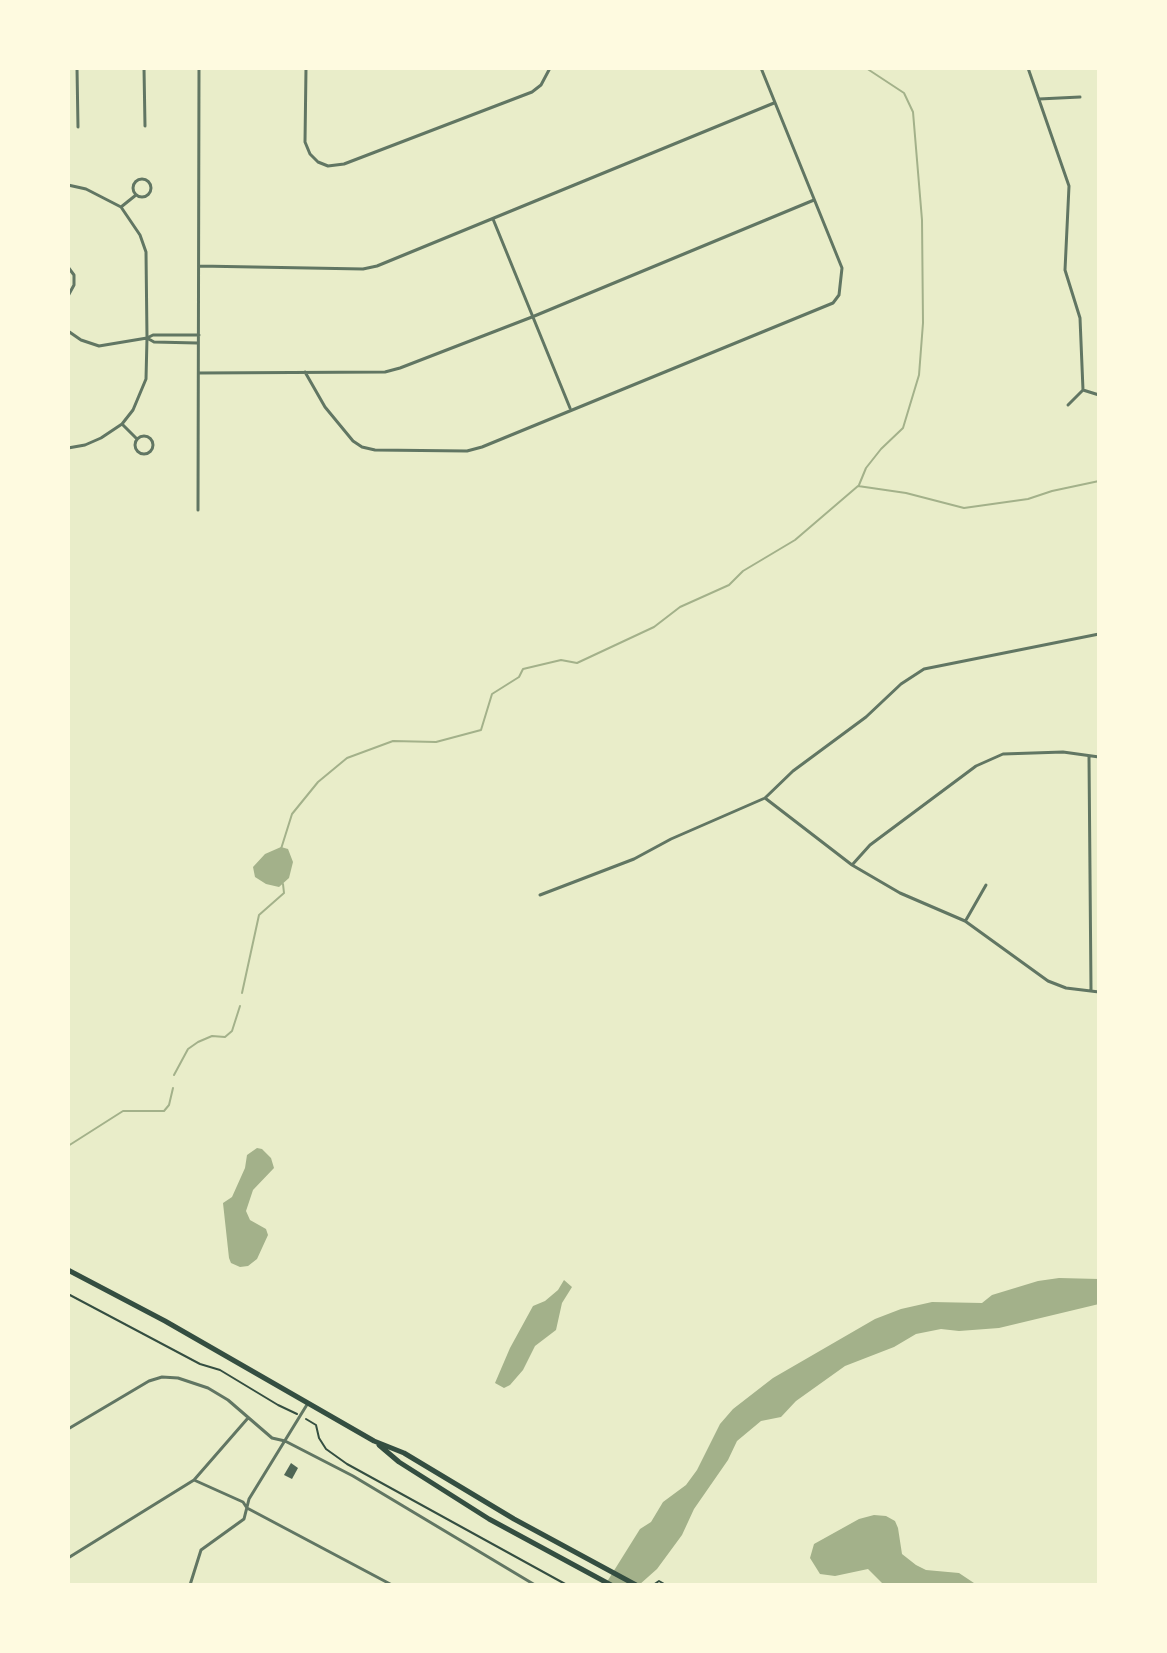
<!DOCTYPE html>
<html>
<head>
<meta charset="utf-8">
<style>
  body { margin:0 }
  #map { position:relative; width:1167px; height:1653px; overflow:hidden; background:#e9edc9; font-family:Commissioner,sans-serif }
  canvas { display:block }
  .frame { position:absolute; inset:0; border:70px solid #fefae0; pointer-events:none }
</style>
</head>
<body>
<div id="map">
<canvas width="1167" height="1653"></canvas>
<div class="frame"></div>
</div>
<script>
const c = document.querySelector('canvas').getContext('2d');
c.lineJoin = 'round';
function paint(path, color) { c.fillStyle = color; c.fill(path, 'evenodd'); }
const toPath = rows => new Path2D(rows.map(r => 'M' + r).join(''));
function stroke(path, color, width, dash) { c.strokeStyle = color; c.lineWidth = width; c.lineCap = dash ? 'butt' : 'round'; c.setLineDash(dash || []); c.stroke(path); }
paint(toPath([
  [281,847,288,849,293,862,289,878,279,887,266,884,255,877,253,867,265,854],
  [257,1148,262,1149,271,1158,274,1168,253,1190,246,1211,250,1220,266,1229,268,1235,257,1259,248,1266,240,1267,231,1263,229,1258,223,1203,232,1197,245,1168,247,1155],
  [1059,1278,1099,1279,1099,1304,999,1328,959,1331,941,1329,916,1334,894,1347,845,1366,796,1401,781,1417,761,1421,737,1441,728,1460,694,1509,682,1535,657,1569,639,1585,605,1585,640,1529,651,1522,663,1502,686,1485,697,1470,720,1424,733,1409,773,1378,875,1319,901,1309,932,1302,982,1303,992,1295,1038,1281],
  [564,1280,572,1287,562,1303,556,1330,535,1346,523,1370,510,1385,504,1388,495,1383,510,1348,533,1306,545,1301,558,1290],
  [874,1515,886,1516,895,1521,898,1528,902,1554,916,1565,926,1570,959,1573,977,1585,884,1585,868,1569,835,1576,820,1574,810,1558,814,1544,859,1519]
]), '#a3b18a');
stroke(toPath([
  [859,485,866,468,881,449,903,428,919,375,923,323,922,220,913,112,904,93,866,68],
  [281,849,292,814,318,782,347,758,393,741,436,742,481,730,492,694,519,677,523,669,561,660,577,663,654,627,680,607,729,585,743,571,795,540,858,486,906,493,964,508,1028,499,1052,491,1099,481],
  [242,993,259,915,284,893,283,884],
  [174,1075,188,1049,198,1042,212,1036,225,1037,232,1031,240,1006],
  [68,1146,123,1111,164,1111,169,1105,173,1088]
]), '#a3b18a', 2);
paint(toPath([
  [291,1463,298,1468,292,1479,284,1475]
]), '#4f6655');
stroke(toPath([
  [68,1294,200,1364,220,1370,278,1405,297,1414],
  [306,1419,316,1425,319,1438,326,1449,347,1464,567,1585],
  [653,1585,659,1581,666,1585]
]), '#344e41', 2);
stroke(toPath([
  [77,68,78,127],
  [144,68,145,126],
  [306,68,305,142,310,154,318,162,328,166,344,164,532,92,541,85,550,68],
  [1028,68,1069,186,1065,270,1080,318,1083,390,1068,405],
  [1039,99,1080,97],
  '133 188a9 9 0 1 1 18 0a9 9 0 1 1-18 0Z',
  [68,185,86,189,121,207,140,235,146,252,147,338,146,379,133,410,122,424,101,438,85,445,68,448],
  [121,207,136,195],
  [493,219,570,408],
  [199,266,363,269,377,266,774,103],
  [68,267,74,275,74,285,68,296],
  [68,331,81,340,99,346,147,338],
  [197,343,154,342,147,338,153,335,199,335],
  [305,372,325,407,353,441,362,447,375,450,467,451,482,447,833,303,839,295,842,268,761,68],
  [199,373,385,372,400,368,532,317,814,200],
  [1083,390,1099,395],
  [122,424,136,438],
  '135 445a9 9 0 1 1 18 0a9 9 0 1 1-18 0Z',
  [198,510,199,68],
  [1089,757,1091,991],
  [765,798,852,865,900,893,965,921,1048,981,1066,988,1099,992],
  [852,865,870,845,976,766,1003,754,1063,752,1099,757],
  [540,895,634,859,671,839,765,798,793,771,866,717,901,684,924,669,1099,634],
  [966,920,986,885],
  [68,1429,149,1381,162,1377,178,1378,208,1388,228,1400,272,1438,285,1441,353,1476,535,1585],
  [194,1480,243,1502,247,1508,392,1585],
  [68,1558,194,1480,248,1418],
  [190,1585,201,1550,244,1519,249,1499,308,1403]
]), '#617663', 3);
stroke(toPath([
  [68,1270,165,1321,374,1441,404,1453,514,1519,636,1585],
  [379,1445,399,1462,489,1519,611,1585]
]), '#344e41', 5);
</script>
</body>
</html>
